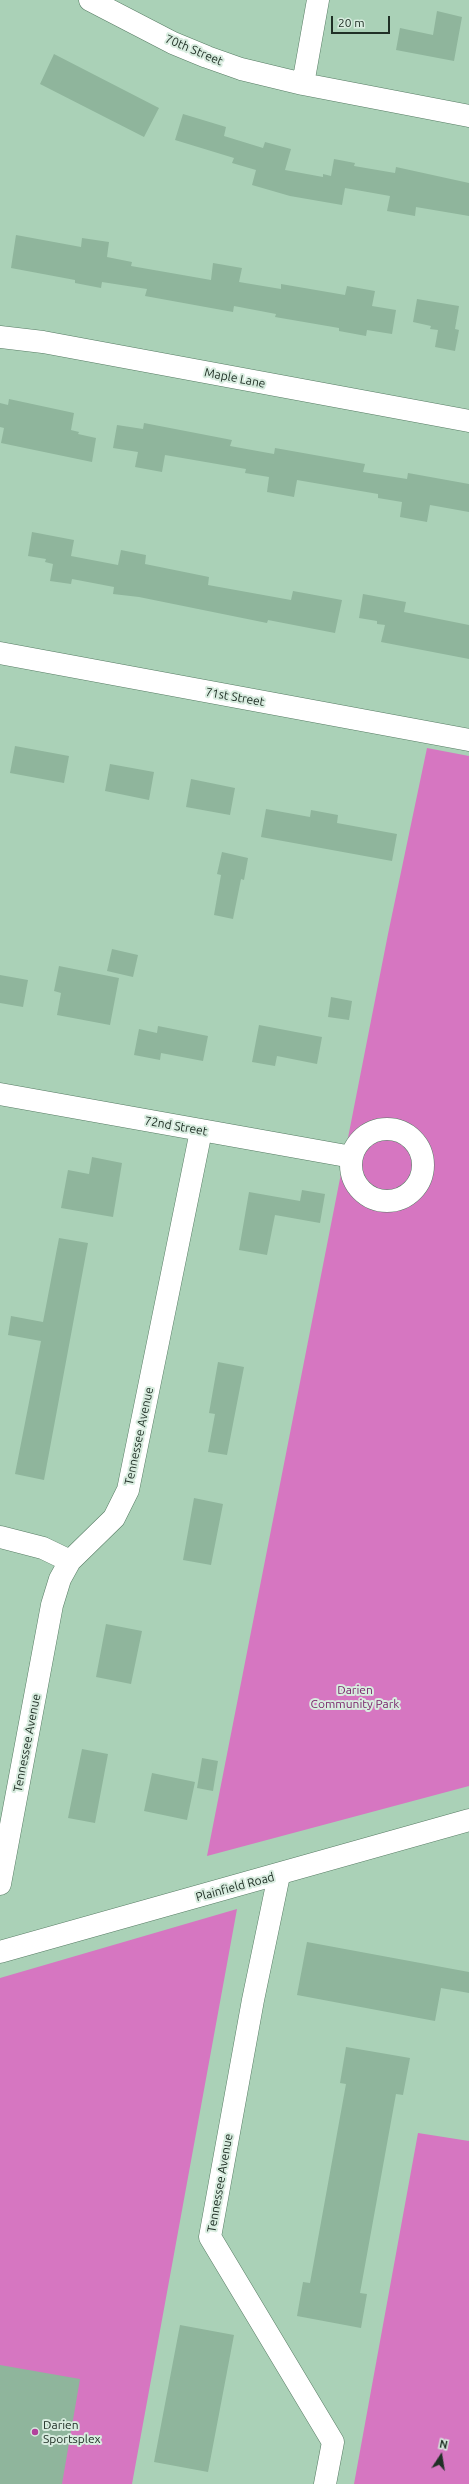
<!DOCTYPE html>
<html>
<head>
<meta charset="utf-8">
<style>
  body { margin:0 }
  #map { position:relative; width:469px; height:2484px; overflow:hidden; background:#aad1b7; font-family:Ubuntu,sans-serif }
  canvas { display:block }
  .north { position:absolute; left:421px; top:2436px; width:40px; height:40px; -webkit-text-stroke:3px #d8ecdf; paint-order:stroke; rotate:12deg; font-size:11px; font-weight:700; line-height:16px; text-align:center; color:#203026 }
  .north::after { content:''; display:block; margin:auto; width:14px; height:18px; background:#203026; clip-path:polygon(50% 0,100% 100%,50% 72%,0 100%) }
  .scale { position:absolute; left:331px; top:16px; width:59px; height:18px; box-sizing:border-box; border:2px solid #203026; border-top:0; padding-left:5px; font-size:12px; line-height:14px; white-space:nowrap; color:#203026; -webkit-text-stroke:3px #d8ecdf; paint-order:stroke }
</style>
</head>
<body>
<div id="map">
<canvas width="469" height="2484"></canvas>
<div class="north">N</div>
<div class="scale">20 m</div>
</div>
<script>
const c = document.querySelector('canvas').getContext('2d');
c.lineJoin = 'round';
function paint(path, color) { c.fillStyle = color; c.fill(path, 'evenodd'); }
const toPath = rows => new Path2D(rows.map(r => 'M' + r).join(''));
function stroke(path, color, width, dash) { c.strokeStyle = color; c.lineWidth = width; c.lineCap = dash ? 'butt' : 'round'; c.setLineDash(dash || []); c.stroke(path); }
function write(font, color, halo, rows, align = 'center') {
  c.font = font + ' Ubuntu,sans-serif'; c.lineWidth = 4; c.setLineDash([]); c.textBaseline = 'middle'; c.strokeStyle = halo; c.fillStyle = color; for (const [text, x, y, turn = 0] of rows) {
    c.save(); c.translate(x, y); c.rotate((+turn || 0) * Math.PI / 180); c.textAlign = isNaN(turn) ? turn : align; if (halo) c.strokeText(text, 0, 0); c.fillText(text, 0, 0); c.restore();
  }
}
paint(toPath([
  [427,748,469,756,469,1786,207,1856,388,934],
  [237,1909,132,2484,0,2484,0,1978],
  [418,2133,469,2141,469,2484,354,2484]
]), '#d676c1');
paint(toPath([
  [437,11,462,17,454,61,396,50,400,28,433,35],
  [54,54,159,108,144,137,40,84],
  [183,114,226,127,224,136,263,148,265,142,291,149,285,170,323,177,323,174,331,176,334,159,355,163,354,166,395,173,396,167,469,183,469,216,416,207,415,216,387,211,390,196,345,188,342,205,290,196,252,185,256,170,232,163,234,158,175,140],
  [16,235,81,247,82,238,109,242,107,257,132,262,131,266,211,280,213,263,242,268,239,282,281,289,281,284,345,295,347,286,375,291,372,306,396,310,392,334,367,330,366,336,339,331,339,328,275,317,276,314,234,306,233,312,145,296,147,289,102,282,101,288,75,283,75,280,11,268],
  [417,299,459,306,455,329,459,330,455,351,435,347,438,330,430,329,431,326,413,322],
  [9,399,74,413,71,430,79,432,78,434,96,438,92,462,1,443,4,428,0,427,0,403,8,405],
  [144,423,232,440,230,446,274,454,275,448,365,464,363,472,407,479,408,473,469,484,469,512,430,505,427,522,400,517,402,502,378,498,378,494,297,480,294,497,267,492,269,477,245,473,246,469,165,455,162,472,135,467,138,452,113,448,117,425,143,429],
  [32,532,74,540,71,556,118,565,121,550,146,555,145,564,209,577,208,585,291,600,293,591,342,600,335,633,268,620,267,623,139,597,113,594,114,587,72,579,71,584,50,581,53,564,45,562,46,559,28,556],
  [363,594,406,602,404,612,469,625,469,659,381,642,385,625,377,624,377,621,359,618],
  [15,746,69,756,64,783,10,773],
  [110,764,154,772,149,800,105,791],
  [191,779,235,788,230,815,186,807],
  [266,809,310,817,311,810,338,815,337,823,397,834,392,861,261,837],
  [222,852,248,858,244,880,241,879,233,919,214,915,221,875,217,874],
  [112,949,138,955,133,977,107,971],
  [59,966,119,978,110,1025,57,1015,61,993,54,991],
  [0,975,28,980,23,1007,0,1003],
  [331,997,352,1001,349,1020,328,1017],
  [259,1025,322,1037,317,1064,277,1056,275,1066,252,1062],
  [158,1026,208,1036,203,1061,161,1053,160,1060,134,1055,139,1029,157,1033],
  [92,1157,122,1163,113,1217,61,1208,68,1170,89,1174],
  [302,1190,325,1194,320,1223,275,1215,267,1255,239,1250,249,1192,300,1201],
  [59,1238,88,1243,44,1480,15,1474,41,1341,8,1335,11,1316,43,1322],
  [218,1362,244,1367,227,1455,208,1452,215,1414,209,1413],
  [194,1498,223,1504,211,1565,183,1560],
  [106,1624,142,1631,131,1684,96,1677],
  [82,1749,108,1754,95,1823,68,1818],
  [202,1758,218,1761,213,1791,197,1788],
  [152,1773,195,1782,187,1820,144,1811],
  [307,1942,469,1972,469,1993,441,1988,435,2021,297,1995],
  [346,2047,410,2058,403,2095,396,2094,360,2293,367,2294,361,2328,297,2316,303,2282,310,2283,346,2084,340,2083],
  [180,2325,234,2335,208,2472,154,2462],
  [0,2365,80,2379,62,2484,0,2484]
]), '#8fb59c');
const minor = toPath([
  [90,0,173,43,207,57,241,69,303,84,469,116],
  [303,84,318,0],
  [0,337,43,342,469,421],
  [0,653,469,740],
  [0,1094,352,1157],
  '351 1165a36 36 0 1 1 72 0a36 36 0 1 1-72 0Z',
  [0,1537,43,1548,70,1561],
  [279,1875,253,2000,210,2237,333,2442,325,2484],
  [0,1884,52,1605,60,1579,70,1561,114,1518,128,1490,201,1131]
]);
const major = toPath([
  [0,1952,469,1820]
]);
stroke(minor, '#567b63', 23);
stroke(major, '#567b63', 23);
stroke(minor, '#fff', 22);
stroke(major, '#fff', 22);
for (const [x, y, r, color] of [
  [35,2432,4,"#b2419c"]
]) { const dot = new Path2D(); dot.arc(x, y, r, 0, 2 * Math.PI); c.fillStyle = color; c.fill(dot); stroke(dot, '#d8ecdf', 1.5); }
write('12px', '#203026', '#d8ecdf', [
  ["70th Street",194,50,23],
  ["Maple Lane",235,378,11],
  ["71st Street",235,697,10],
  ["72nd Street",176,1126,10],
  ["Tennessee Avenue",139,1436,-78],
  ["Tennessee Avenue",27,1743,-79],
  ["Plainfield Road",235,1887,-15],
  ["Tennessee Avenue",220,2183,-80]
]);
write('12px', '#761f67', '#d8ecdf', [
  ["Darien",355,1690],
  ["Community Park",355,1704]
]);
write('12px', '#203026', '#d8ecdf', [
  ["Darien",43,2425],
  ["Sportsplex",43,2439]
], 'left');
</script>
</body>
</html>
